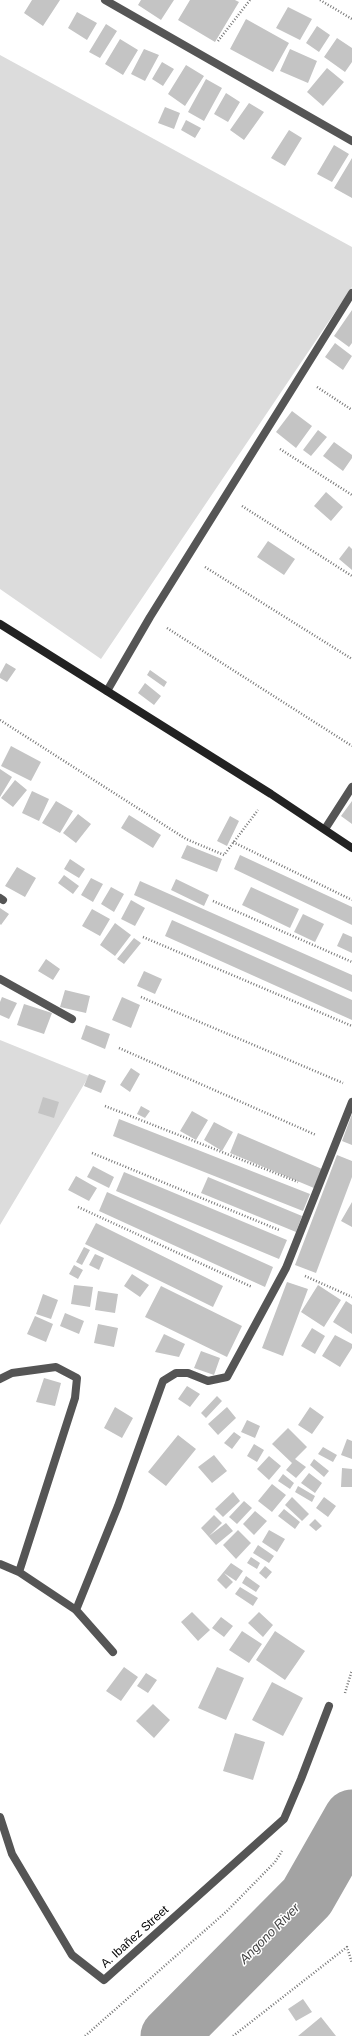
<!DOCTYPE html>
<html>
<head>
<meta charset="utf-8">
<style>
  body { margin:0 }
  canvas { display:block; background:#fff }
</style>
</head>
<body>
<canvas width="352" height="2036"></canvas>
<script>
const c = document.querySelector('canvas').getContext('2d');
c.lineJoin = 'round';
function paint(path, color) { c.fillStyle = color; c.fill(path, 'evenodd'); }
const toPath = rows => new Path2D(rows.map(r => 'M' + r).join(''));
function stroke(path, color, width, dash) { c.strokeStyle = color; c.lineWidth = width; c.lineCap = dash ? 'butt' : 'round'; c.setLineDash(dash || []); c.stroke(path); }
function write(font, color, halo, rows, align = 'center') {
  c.font = font + ' Arial,sans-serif'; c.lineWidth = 3; c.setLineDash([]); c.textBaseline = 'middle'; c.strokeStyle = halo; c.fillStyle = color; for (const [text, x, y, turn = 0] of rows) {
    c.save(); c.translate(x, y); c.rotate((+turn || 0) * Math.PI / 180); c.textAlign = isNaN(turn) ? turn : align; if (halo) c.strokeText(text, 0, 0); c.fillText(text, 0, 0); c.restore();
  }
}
paint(toPath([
  [0,55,352,247,352,287,101,659,0,589],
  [0,1040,89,1076,0,1225]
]), '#dcdcdc');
stroke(toPath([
  [169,2036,307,1897,352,1818]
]), '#a3a3a3', 57);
paint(toPath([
  [32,0,60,0,43,26,24,13],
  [141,0,174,0,161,20,138,5],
  [190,0,235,0,239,2,215,42,178,20],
  [288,7,312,19,300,40,276,28],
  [77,12,97,23,87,40,68,28],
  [246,19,289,43,273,72,230,49],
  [106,24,117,31,100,58,89,52],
  [317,26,330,35,319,52,306,43],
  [337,38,352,48,352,62,345,72,324,57],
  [120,39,138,50,123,75,105,64],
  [144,49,159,55,145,81,131,74],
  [290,49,317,61,308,83,280,71],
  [162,62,174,69,163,86,152,79],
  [186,65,204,76,185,106,168,94],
  [327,68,344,82,323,106,307,92],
  [206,79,222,88,204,121,188,112],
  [226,93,240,102,228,122,214,114],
  [249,103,264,112,244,140,230,130],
  [165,107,180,113,174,129,158,123],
  [186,120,201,128,195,138,181,130],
  [289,130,302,138,285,166,271,158],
  [334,145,349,154,332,182,317,174],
  [352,158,352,198,334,188],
  [352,310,352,343,349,347,334,336],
  [335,343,352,356,343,370,325,357],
  [292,411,312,426,296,448,276,432],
  [318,430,327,437,311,456,303,450],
  [334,442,352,455,352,458,343,471,323,456],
  [326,492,343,507,331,521,314,506],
  [268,541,295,559,284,575,257,557],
  [349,546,352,549,352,570,339,559],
  [6,663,16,669,7,682,0,678,0,674],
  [150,670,167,682,164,687,147,675],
  [145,683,161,696,154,705,138,693],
  [11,746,41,762,31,781,1,766],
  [0,769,12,777,0,797],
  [15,780,27,790,13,807,1,798],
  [32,791,49,799,39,821,22,813],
  [56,801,73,811,60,833,42,823],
  [352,801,352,824,341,816],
  [78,814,91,824,76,843,63,833],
  [129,815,161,835,153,848,121,828],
  [230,816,239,821,227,846,217,841],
  [187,845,222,859,217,872,181,858],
  [240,855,352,907,352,925,234,869],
  [70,859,85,869,79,878,64,869],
  [17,867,36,878,25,897,5,886],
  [64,875,79,886,73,894,58,883],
  [91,878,103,884,93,902,81,895],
  [176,879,209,895,204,906,171,890],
  [140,881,352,975,352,992,134,895],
  [111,887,124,894,114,912,101,904],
  [251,887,299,909,290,928,242,905],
  [131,900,145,908,135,926,121,919],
  [0,908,9,914,1,925,0,924],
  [92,909,110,919,100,936,82,926],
  [303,914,324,924,315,942,294,932],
  [172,920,352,1000,352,1020,165,936],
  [115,923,131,935,115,956,100,945],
  [343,933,352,937,352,953,337,946],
  [134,938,141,943,124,964,117,959],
  [46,959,60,969,53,980,38,971],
  [144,971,162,979,155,994,137,986],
  [65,990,90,996,86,1013,60,1007],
  [2,997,17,1003,9,1019,0,1015,0,1002],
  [122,997,140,1005,131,1028,112,1020],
  [24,1004,52,1013,44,1034,17,1025],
  [86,1025,110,1034,105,1049,81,1039],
  [131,1068,140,1074,130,1092,120,1085],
  [89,1074,106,1081,101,1093,84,1086],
  [43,1097,59,1102,54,1118,38,1113],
  [141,1106,150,1111,145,1118,137,1114],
  [192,1111,208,1120,196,1140,180,1131],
  [352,1114,352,1145,342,1141],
  [119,1119,310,1194,303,1211,113,1136],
  [214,1122,233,1132,222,1151,204,1140],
  [238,1133,322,1169,314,1188,230,1153],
  [337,1155,352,1161,352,1177,316,1273,295,1265],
  [93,1166,114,1177,109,1188,87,1177],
  [124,1172,287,1240,279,1259,116,1191],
  [76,1176,97,1188,89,1201,68,1190],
  [208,1177,302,1216,296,1232,201,1193],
  [107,1192,273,1267,265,1287,99,1211],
  [352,1202,352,1227,341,1221],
  [96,1223,223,1286,213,1307,85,1244],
  [84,1247,90,1250,82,1265,76,1262],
  [95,1254,104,1258,99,1270,89,1265],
  [74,1265,83,1270,78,1279,69,1274],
  [132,1274,149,1285,140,1297,124,1286],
  [287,1282,308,1289,283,1356,262,1348],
  [74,1285,93,1287,90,1307,71,1304],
  [318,1285,341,1300,324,1327,301,1312],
  [161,1286,242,1326,227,1357,145,1317],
  [98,1291,118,1294,115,1313,95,1310],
  [43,1294,58,1300,51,1319,36,1314],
  [346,1301,352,1305,352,1334,333,1322],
  [65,1313,84,1321,79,1334,60,1326],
  [35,1316,53,1324,46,1342,27,1334],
  [98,1324,118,1328,114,1347,94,1343],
  [312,1328,325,1336,315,1354,301,1346],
  [164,1334,185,1344,179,1357,155,1352],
  [335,1335,352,1344,352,1348,340,1367,322,1356],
  [201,1351,220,1358,214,1375,194,1368],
  [44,1378,61,1383,55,1406,36,1402],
  [187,1386,200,1394,190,1407,178,1399],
  [217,1396,222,1401,206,1418,201,1413],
  [115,1407,133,1418,122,1438,104,1428],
  [227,1407,236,1418,218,1435,208,1424],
  [310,1407,324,1417,312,1434,298,1425],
  [247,1420,260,1426,255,1438,241,1432],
  [288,1428,307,1447,295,1459,306,1467,296,1478,286,1470,292,1463,272,1444],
  [234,1432,241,1437,232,1449,224,1443],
  [178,1435,196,1449,166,1486,148,1472],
  [347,1439,352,1441,352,1459,341,1455],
  [254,1444,264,1450,257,1462,247,1456],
  [323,1447,337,1455,333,1462,318,1454],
  [214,1455,227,1471,212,1483,198,1467],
  [269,1456,281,1466,269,1480,257,1469],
  [314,1459,329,1471,324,1477,310,1465],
  [342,1468,352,1469,352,1487,341,1487],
  [309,1473,322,1483,315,1493,301,1483],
  [283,1474,294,1483,290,1489,278,1481],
  [272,1484,286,1495,272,1512,258,1501],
  [298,1486,315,1496,312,1502,295,1492],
  [233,1492,240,1501,223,1517,215,1509],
  [292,1497,309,1514,302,1521,285,1505],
  [324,1497,336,1506,328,1517,316,1508],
  [244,1501,252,1508,237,1524,229,1517],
  [284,1509,300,1522,295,1529,278,1516],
  [255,1511,267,1521,254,1535,243,1524],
  [214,1515,222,1523,209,1536,226,1523,233,1531,216,1545,201,1528],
  [315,1519,322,1526,316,1531,309,1525],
  [238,1530,251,1543,236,1559,223,1545],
  [269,1530,285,1539,277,1552,262,1542],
  [258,1545,274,1556,269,1563,253,1553],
  [251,1557,260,1563,257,1569,247,1563],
  [231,1563,243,1571,236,1581,224,1573,233,1582,226,1589,217,1580],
  [265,1566,272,1572,266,1579,259,1573],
  [246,1576,260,1586,256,1592,242,1583],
  [240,1587,258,1598,253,1606,235,1594],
  [192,1612,210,1630,198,1641,181,1622],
  [259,1612,273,1625,263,1637,248,1623],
  [221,1617,233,1626,224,1637,212,1628],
  [242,1631,262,1644,249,1663,229,1650],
  [275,1631,305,1651,285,1680,256,1660],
  [124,1667,138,1677,121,1701,106,1691],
  [217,1667,244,1678,226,1720,198,1708],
  [146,1673,157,1680,148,1693,137,1686],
  [272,1682,303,1698,283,1736,252,1720],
  [153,1704,170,1720,154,1738,136,1721],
  [235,1733,265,1742,253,1780,223,1771],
  [303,1999,312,2012,296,2021,288,2009],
  [321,2017,336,2036,298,2036]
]), '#c4c4c4');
stroke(toPath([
  [320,0,352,19],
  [218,41,250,0],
  [317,387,352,410],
  [280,449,352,495],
  [242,506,352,576],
  [205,567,352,659],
  [167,628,352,746],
  [0,720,186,839,224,855,258,810],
  [233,842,352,900],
  [213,901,352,962],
  [143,937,352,1026],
  [141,997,343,1083],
  [119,1048,316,1135],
  [105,1106,298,1182],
  [92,1153,279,1230],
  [78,1207,252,1287],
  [305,1276,352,1297],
  [345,1693,352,1670],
  [85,2036,227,1911,275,1862,282,1851],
  [233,2036,347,1947,352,1963]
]), '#777', 2.5, [1, 2]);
stroke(toPath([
  [105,0,352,141],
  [107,691,150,617,352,293],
  [325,829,352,787],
  [0,898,3,900],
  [0,979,72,1019],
  [0,1379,12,1373,56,1367,77,1378,75,1398,19,1572],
  [0,1564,19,1572,76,1610,113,1652],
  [76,1610,118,1506,163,1381,176,1373,188,1373,208,1381,227,1377,286,1268,352,1102],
  [0,1817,12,1854,72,1955,104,1980,284,1819,301,1779,329,1706]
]), '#555', 8);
stroke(toPath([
  [0,624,271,794,352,848]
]), '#222', 8);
write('12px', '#000', '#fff', [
  ["A. Ibañez Street",135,1937,-42]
]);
write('italic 13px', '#444', '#fff', [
  ["Angono River",270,1934,-45]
]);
</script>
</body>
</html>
